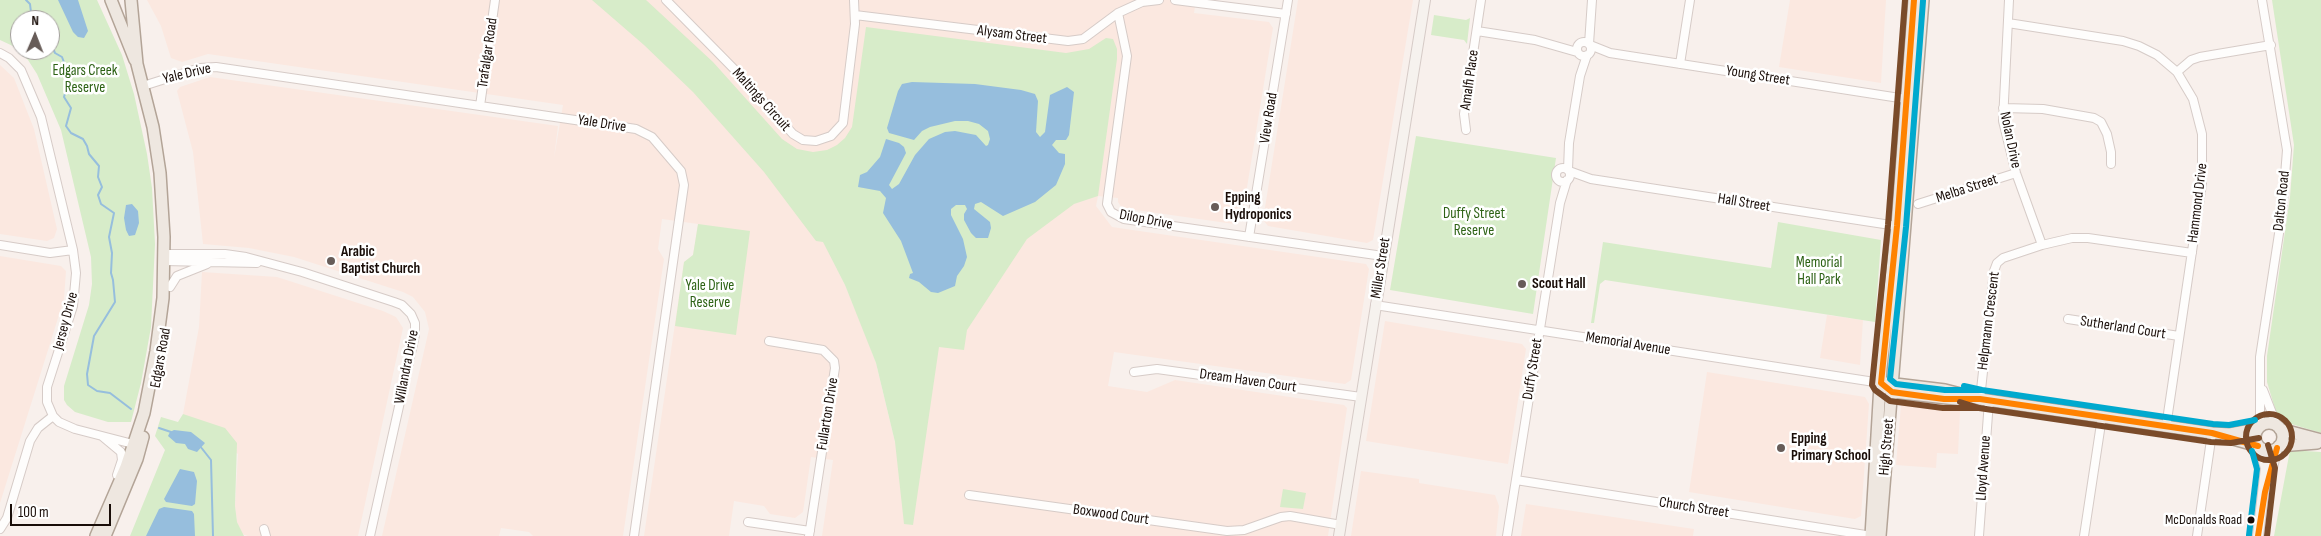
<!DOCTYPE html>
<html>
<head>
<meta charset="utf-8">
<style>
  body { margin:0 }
  #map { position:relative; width:2321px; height:536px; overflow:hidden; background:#f8f0ec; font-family:"Sofia Sans Condensed",sans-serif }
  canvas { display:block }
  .north { position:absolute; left:10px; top:10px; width:50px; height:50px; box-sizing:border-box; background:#fff; border:1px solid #a39e9c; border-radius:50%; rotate:1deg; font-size:14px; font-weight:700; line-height:20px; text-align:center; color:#190d08 }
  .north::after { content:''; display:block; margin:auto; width:18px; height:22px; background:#675c58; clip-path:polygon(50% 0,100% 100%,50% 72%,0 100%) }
  .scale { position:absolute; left:10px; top:504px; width:101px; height:22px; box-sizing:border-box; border:2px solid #190d08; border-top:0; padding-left:6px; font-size:15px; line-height:18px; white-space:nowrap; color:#190d08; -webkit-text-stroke:4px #fff; paint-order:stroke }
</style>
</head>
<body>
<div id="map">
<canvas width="2321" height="536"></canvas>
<div class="north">N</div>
<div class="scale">100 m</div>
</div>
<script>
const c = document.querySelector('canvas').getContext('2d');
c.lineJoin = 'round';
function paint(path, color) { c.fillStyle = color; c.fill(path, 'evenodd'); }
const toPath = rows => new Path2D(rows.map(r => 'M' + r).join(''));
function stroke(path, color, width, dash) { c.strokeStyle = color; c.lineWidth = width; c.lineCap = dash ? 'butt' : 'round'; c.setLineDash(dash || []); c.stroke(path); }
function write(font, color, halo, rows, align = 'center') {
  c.font = font + ' "Sofia Sans Condensed",sans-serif'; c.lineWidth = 5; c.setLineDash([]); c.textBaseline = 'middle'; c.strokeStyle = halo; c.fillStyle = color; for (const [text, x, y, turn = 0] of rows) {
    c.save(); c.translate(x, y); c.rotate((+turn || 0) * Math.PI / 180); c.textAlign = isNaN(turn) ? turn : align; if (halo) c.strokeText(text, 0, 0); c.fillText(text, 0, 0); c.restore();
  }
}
paint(toPath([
  [147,0,1196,0,1194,13,1269,22,1273,28,1242,218,1234,224,1122,208,1118,202,1118,198,1098,196,1096,206,1112,227,1366,264,1369,269,1351,380,1345,384,1114,352,1108,386,1147,392,1175,380,1344,405,1347,408,1328,536,822,536,833,460,811,457,803,512,795,518,770,514,764,506,734,501,729,536,644,536,684,262,693,255,698,224,662,219,658,249,664,259,623,536,533,536,529,532,501,528,499,536,382,536,427,338,429,329,425,312,413,297,403,292,294,257,249,248,203,244,193,152,177,91,180,87,210,77,558,126,554,158,563,105,208,54,182,62,171,58,161,26],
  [823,242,925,440,895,442,876,363,862,325,845,285],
  [1298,0,1413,0,1373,240,1367,243,1268,226,1263,220],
  [1790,0,1886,0,1881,83,1779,67],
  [0,65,14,78,34,129,57,229,54,238,47,241,0,234],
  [0,256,61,266,66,271,64,299,0,503],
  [202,272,277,277,383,311,396,317,403,328,358,536,248,536,242,534,237,522,235,506,238,454,183,414,199,327],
  [1827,315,1863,320,1860,365,1820,358],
  [1385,321,1522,344,1526,349,1508,464,1366,441],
  [1707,372,1865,397,1869,404,1861,516,1855,519,1689,492],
  [1904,402,1960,411,1958,454,1937,453,1936,468,1896,465,1901,405],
  [1361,471,1419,479,1419,483,1495,495,1499,506,1496,536,1351,536],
  [1526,504,1694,529,1693,536,1521,536]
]), '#fbe8e0');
paint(toPath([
  [0,0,97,0,122,55,134,94,147,154,152,188,155,244,151,327,141,383,131,422,108,422,75,412,67,405,64,400,64,386,89,305,92,284,91,257,61,130,37,74,28,60,15,47,0,40],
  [20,20,50,20,50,50,20,50],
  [592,0,646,0,713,62,782,139,797,149,813,152,827,150,837,145,845,138,852,127,866,27,1066,53,1089,49,1106,38,1113,39,1117,49,1117,59,1098,196,1074,204,1027,239,967,330,964,350,939,347,913,525,904,524,895,442,876,363,845,285,823,242,816,241,764,172,693,92,644,45],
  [2272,0,2321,0,2321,433,2288,423,2276,412,2267,382,2267,356,2290,197,2294,145],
  [1434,15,1466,20,1470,18,1467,44,1464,40,1431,35],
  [1416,136,1556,158,1533,314,1390,290],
  [1778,222,1881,240,1875,322,1605,280,1600,284,1594,323,1591,323,1603,242,1771,268],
  [698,224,750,231,736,335,675,326,684,262,693,255],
  [183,414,225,428,237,443,235,506,237,522,244,536,130,536,165,450,155,436,161,417,178,422],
  [2290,450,2321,452,2321,536,2274,536],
  [1283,489,1306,493,1303,509,1280,507]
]), '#d7ecc9');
paint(toPath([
  [58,0,78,0,88,31,84,38,78,37,73,32],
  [912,82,975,84,1021,90,1035,94,1038,101,1036,132,1040,137,1045,132,1050,95,1067,87,1074,92,1069,135,1066,140,1056,140,1052,145,1059,153,1065,154,1065,164,1056,185,1035,202,1003,216,981,202,975,204,974,209,990,222,991,228,988,238,976,238,971,233,964,220,964,214,967,209,965,205,956,205,951,209,951,215,963,239,967,257,964,266,957,276,955,286,938,293,931,292,919,282,909,278,910,274,913,273,901,241,883,213,886,198,880,191,858,187,860,175,867,172,880,157,886,139,899,143,904,147,906,153,889,185,892,189,899,184,915,155,929,139,945,132,955,131,976,135,986,146,988,145,990,139,988,131,979,124,968,121,955,121,930,127,922,131,914,140,889,133,887,128,898,91,902,84],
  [132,204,138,211,139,223,135,235,129,236,126,230,124,218,126,205],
  [174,430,191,432,205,443,197,452,188,449,185,444,176,443,168,436,170,432],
  [180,469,194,472,197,481,195,504,192,506,166,502,164,499],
  [164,507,192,511,194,514,195,536,146,536,159,509]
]), '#96bedd');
stroke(toPath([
  [26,0,30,4,32,20],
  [50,41,55,53,62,57,68,73,69,80,64,97,71,108,66,126,71,133,83,139,87,146,89,154,99,166,98,177,102,187,98,195,101,204,114,213,109,237,112,253,111,273,113,280,115,302,94,336,87,374,88,385,97,391,110,393,131,409],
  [159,428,171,432],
  [200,446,211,460,213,536]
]), '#96bedd', 2);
const street = toPath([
  [666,0,734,69,793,134,803,140,816,141,831,136,843,123,855,24,854,0],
  [1175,0,1286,14],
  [2009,0,2003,121,2016,173,2042,245],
  [1118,13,1127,56,1108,196,1107,204,1111,212,1124,219,1383,256],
  [855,15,1068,41,1083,39,1118,13,1142,2,1159,0],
  [2008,23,2123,41,2139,46,2157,55,2177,72,2193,99,2202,134,2202,184,2166,427],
  [1477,31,1535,40,1577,52],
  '1577 49a7 7 0 1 1 14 0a7 7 0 1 1-14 0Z',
  [1589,44,1592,0],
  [1590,45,1610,53,1906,99],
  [0,53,9,58,21,70,41,117,73,250,76,273,73,306,47,387,47,402,53,416,38,428,30,441,7,518,0,529],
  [1680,64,1690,0],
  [2177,72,2191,60,2200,57,2271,45],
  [143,86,200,68,216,67,636,129,652,137,681,171,684,185,634,536],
  [480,106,495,0],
  [2003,108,2043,109,2094,118,2101,122,2107,134,2111,152,2111,164],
  [1466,130,1464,114,1481,0],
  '1556 175a7 7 0 1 1 14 0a7 7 0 1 1-14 0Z',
  [1568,170,1569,143,1580,76,1587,55],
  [1569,171,1591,179,1897,226],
  [1918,204,2016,173],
  [1249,237,1288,0],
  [0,245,50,253,73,250],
  [164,254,225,254,246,257,302,272,394,302,402,305,411,314,415,323,415,335,370,536],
  [164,261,257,263],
  [170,287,177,276,207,264],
  [1375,305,1881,383],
  [2068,319,2179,336],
  [769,341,823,350,834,361,835,368,809,536],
  [1134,372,1157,369,1361,397],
  [2263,390,2277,426],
  [1980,399,1994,271,1997,263,2003,258,2042,245,2072,238,2088,238,2192,253],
  [53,416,59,422,75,429,133,444,137,447],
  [2260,426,2260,357,2282,214,2287,150,2262,0],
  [103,437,121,452,122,460,117,475],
  [1516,480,1872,536],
  [969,495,1227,531,1244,530,1281,517,1290,516,1341,525],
  [748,522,810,531],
  [264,529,266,536],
  [1507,536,1560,203,1567,180],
  [1979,536,1989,401],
  [2084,536,2102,417],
  [2197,536,2212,433]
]);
const secondary = toPath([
  [2269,479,2277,448],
  [1339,536,1425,0],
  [2258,536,2266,468,2260,448]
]);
const primary = toPath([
  [111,0,135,60],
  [1887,383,1945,390,1980,399,2212,433,2230,434,2257,429],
  [1888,388,1892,392,1965,400],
  '2255 437a14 14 0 1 1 28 0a14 14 0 1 1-28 0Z',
  [2280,429,2321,440],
  [2226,437,2258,446],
  [2279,446,2317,443],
  [96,536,126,467,144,413,156,351,163,298,164,237,160,173,153,127,137,64,131,0],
  [105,536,137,459,143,437],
  [1871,536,1881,368,1897,226,1914,0],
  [1880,536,1923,0]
]);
stroke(street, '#d6cbc7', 10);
stroke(secondary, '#d6cbc7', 12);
stroke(primary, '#b3a497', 14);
stroke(street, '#fefdfc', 8);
stroke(secondary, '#f6f2ee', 10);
stroke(primary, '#eee7e0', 11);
stroke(toPath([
  [1914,0,1897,226,1881,383,1892,392,1944,399,1980,399,2212,433,2258,446],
  [2258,536,2265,492,2277,448]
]), '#ff8200', 6);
stroke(toPath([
  [1905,0,1888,225,1872,385,1875,390,1890,401,1943,408,1980,408],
  [1960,402,1979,408,2211,442,2231,443,2259,438],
  '2246 437a23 23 0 1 1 46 0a23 23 0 1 1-46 0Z',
  [2267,536,2275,468,2268,445]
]), '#7a4b2a', 6);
stroke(toPath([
  [1923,1,1906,227,1890,379,1896,384,1945,390,1980,390],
  [1964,386,1982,390,2213,424,2229,425,2255,420],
  [2249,535,2257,469,2252,451]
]), '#00a9ce', 6);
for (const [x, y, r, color] of [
  [1215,207,5,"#675c58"],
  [331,261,5,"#675c58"],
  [1522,284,5,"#675c58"],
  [1781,448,5,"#675c58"],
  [2251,520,4.5,"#190d08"]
]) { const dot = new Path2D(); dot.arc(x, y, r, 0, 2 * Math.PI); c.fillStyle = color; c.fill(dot); stroke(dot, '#fff', 2); }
write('14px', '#190d08', '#fff', [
  ["McDonalds Road",2242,520]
], 'right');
write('15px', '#190d08', '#fff', [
  ["Alysam Street",1012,35,7],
  ["Trafalgar Road",488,53,-82],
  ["Yale Drive",187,74,-13],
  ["Young Street",1758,76,9],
  ["Amalfi Place",1470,80,-82],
  ["Maltings Circuit",761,100,48],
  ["View Road",1269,118,-81],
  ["Yale Drive",602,124,9],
  ["Nolan Drive",2010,140,78],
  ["Melba Street",1967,189,-18],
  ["Dalton Road",2282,201,-84],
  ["Hall Street",1744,203,9],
  ["Hammond Drive",2198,203,-83],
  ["Dilop Drive",1146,220,11],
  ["Miller Street",1381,268,-81],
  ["Jersey Drive",66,321,-75],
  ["Helpmann Crescent",1989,321,-83],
  ["Sutherland Court",2123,328,9],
  ["Memorial Avenue",1628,344,9],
  ["Edgars Road",161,358,-80],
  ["Willandra Drive",407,367,-79],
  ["Duffy Street",1533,369,-81],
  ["Dream Haven Court",1248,381,8],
  ["Fullarton Drive",828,414,-81],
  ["High Street",1887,447,-85],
  ["Lloyd Avenue",1984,468,-86],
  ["Church Street",1694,508,9],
  ["Boxwood Court",1111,515,8]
]);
write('15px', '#2d6215', '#fff', [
  ["Edgars Creek",85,71],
  ["Reserve",85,88],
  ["Duffy Street",1474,214],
  ["Reserve",1474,231],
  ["Memorial",1819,263],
  ["Hall Park",1819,280],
  ["Yale Drive",710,286],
  ["Reserve",710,303]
]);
write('bold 15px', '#190d08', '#fff', [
  ["Epping",1225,198],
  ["Hydroponics",1225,215],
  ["Arabic",341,252],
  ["Baptist Church",341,269],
  ["Scout Hall",1532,284],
  ["Epping",1791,439],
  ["Primary School",1791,456]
], 'left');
</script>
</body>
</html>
